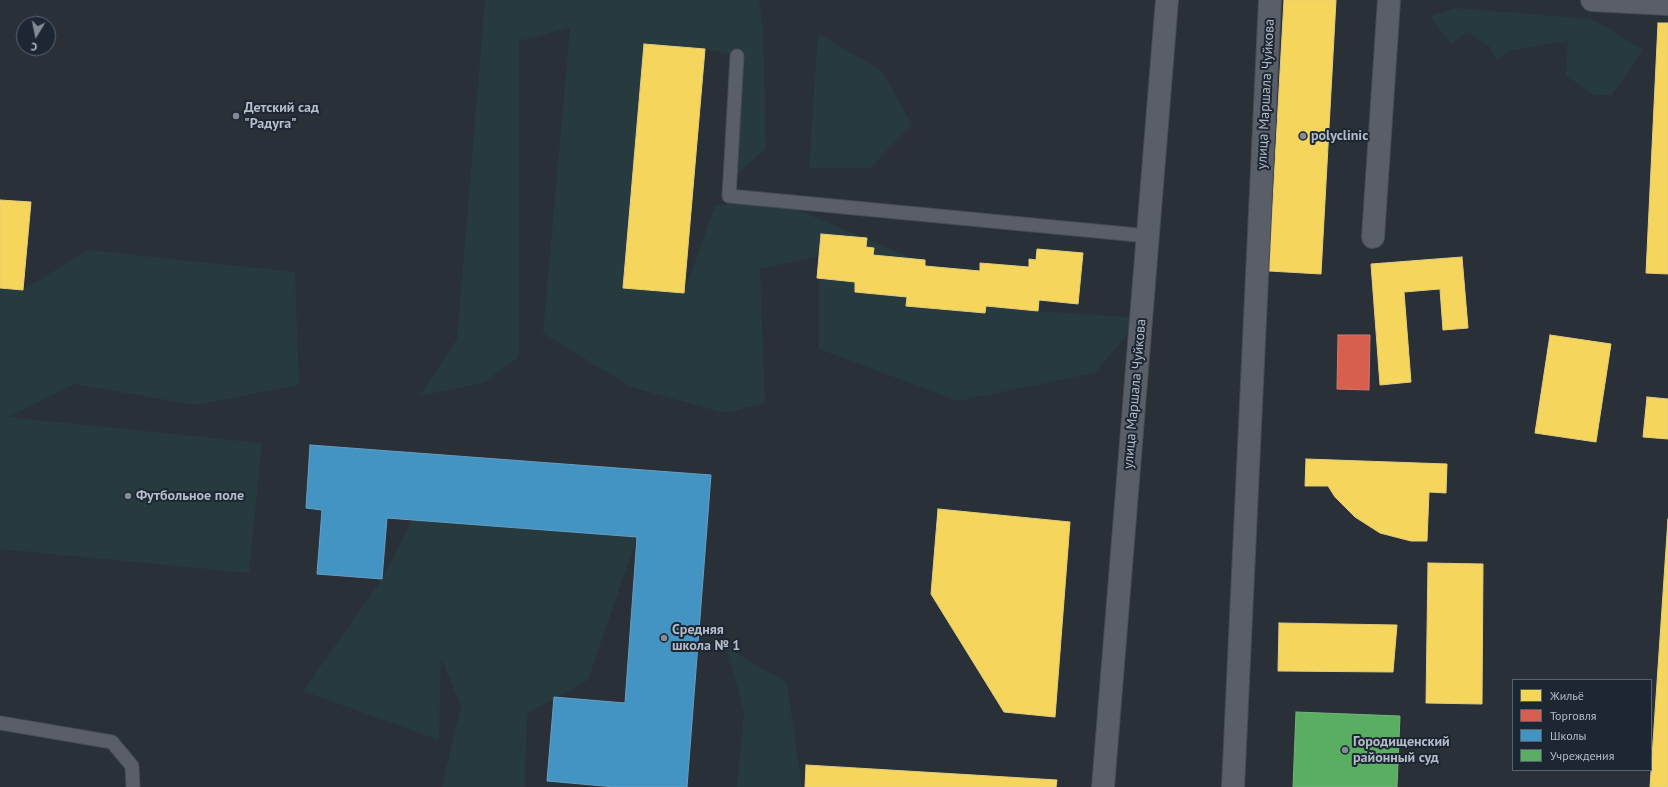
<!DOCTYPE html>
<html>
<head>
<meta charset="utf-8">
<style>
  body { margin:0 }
  #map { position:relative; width:1668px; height:787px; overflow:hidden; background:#2a3038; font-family:"PT Sans",sans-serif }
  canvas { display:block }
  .legend { position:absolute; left:1512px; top:679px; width:140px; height:92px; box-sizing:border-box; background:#1d2633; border:1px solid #59626f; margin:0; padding:5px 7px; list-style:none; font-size:12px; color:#b4bcc9 }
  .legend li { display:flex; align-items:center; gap:8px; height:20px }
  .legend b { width:20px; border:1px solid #59626f }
  .north { position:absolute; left:16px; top:16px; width:40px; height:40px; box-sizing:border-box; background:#1d2633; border:1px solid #59626f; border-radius:50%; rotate:190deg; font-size:11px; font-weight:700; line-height:16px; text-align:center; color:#b4bcc9 }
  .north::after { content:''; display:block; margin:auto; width:14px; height:18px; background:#848b96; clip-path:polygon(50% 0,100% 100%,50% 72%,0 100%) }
</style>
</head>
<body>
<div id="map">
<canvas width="1668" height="787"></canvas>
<ul class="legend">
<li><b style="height:11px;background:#f6d55c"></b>Жильё</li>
<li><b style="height:11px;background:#d6604d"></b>Торговля</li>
<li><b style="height:11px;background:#4393c3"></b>Школы</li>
<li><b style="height:11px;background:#5aae61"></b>Учреждения</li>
</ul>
<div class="north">С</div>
</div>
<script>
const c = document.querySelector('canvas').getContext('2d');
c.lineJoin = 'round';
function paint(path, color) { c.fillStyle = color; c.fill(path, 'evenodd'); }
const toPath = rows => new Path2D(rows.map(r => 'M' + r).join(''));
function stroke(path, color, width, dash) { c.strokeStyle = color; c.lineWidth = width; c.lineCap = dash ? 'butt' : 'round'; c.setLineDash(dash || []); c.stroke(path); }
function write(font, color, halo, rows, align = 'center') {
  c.font = font + ' "PT Sans",sans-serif'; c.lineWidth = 4; c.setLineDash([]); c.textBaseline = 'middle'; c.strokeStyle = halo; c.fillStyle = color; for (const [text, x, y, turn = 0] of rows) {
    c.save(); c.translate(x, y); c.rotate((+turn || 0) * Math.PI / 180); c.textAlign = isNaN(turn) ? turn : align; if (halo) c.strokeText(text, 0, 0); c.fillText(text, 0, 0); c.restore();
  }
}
paint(toPath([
  [485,0,759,0,763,30,766,148,729,182,737,56,705,49,644,44,623,288,684,293,715,205,774,200,1038,311,1141,318,1095,373,958,401,819,349,819,256,760,269,765,403,724,413,631,387,543,333,570,28,519,41,519,357,483,383,420,396,457,339],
  [1455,8,1592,19,1643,50,1612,95,1593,95,1566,75,1568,40,1510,51,1496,60,1490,47,1467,32,1451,44,1430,16],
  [818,33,882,71,912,125,870,168,809,168],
  [88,250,295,272,299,385,195,405,74,384,8,417,262,443,249,573,0,549,0,289,23,290],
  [412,520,637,537,588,680,527,714,525,787,442,787,461,706,441,658,439,740,303,691,382,579],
  [726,647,787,683,802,787,737,787,744,711]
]), '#273a3e');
const homes = toPath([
  [1284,0,1336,0,1321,274,1269,271,1284,0],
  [1658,23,1668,23,1668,274,1646,273,1658,23],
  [644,44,705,49,684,293,623,288,644,44],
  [0,200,31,202,23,290,0,288,0,200],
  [821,234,867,238,866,247,874,248,873,255,925,260,925,266,980,271,980,263,1029,267,1029,259,1036,260,1037,249,1083,253,1078,304,1039,300,1038,311,986,306,985,313,906,306,907,297,855,292,855,282,817,278,821,234],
  [1462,257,1468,328,1443,330,1440,289,1404,292,1411,382,1380,385,1371,264,1462,257],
  [1550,335,1611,344,1596,442,1535,433,1550,335],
  [1647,397,1668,399,1668,439,1643,437,1647,397],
  [1306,459,1447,464,1446,493,1429,492,1427,541,1411,541,1380,533,1355,517,1335,497,1328,486,1305,486,1306,459],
  [938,509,1070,522,1055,717,1004,712,931,594,938,509],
  [1668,519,1668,787,1650,787,1668,519],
  [1428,563,1483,564,1482,704,1426,703,1428,563],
  [1279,623,1397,625,1393,672,1278,671,1279,623],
  [806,765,1057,780,1056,787,805,787,806,765]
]);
paint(homes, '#f6d55c');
stroke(homes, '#e2ce7d', 1);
const shops = toPath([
  [1338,335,1370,335,1369,390,1337,389,1338,335]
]);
paint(shops, '#d6604d');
stroke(shops, '#cc7c72', 1);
const schools = toPath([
  [310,445,711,475,687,787,615,787,547,781,554,697,625,703,637,537,387,518,382,579,317,574,322,510,306,508,310,445]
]);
paint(schools, '#4393c3');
stroke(schools, '#659fc5', 1);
const public = toPath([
  [1296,712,1400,716,1397,787,1293,787,1296,712]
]);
paint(public, '#5aae61');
stroke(public, '#75b280', 1);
const lane = toPath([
  [737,56,729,196,1148,236],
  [0,723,112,742,132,766,133,787]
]);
const street = toPath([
  [1592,0,1668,4],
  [1373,237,1389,0],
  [1103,787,1167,0],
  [1233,787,1270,0]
]);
stroke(lane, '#484c53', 15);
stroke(street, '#484c53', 24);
stroke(lane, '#5a5e66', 13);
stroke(street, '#5a5e66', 22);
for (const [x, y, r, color] of [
  [236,116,4,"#848b96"],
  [1303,136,4,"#848b96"],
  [128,496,4,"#848b96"],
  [664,638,4,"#848b96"],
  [1345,750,4,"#848b96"]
]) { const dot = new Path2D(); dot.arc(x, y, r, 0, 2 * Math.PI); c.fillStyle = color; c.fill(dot); stroke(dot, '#1d2633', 1.5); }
write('14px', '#b4bcc9', '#1d2633', [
  ["улица Маршала Чуйкова",1266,94,-87],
  ["улица Маршала Чуйкова",1135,394,-85]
]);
write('bold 14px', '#b4bcc9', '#1d2633', [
  ["Детский сад",244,108],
  ["\"Радуга\"",244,124],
  ["polyclinic",1311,136],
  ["Футбольное поле",136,496],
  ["Средняя",672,630],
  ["школа № 1",672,646],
  ["Городищенский",1353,742],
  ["районный суд",1353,758]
], 'left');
</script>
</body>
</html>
